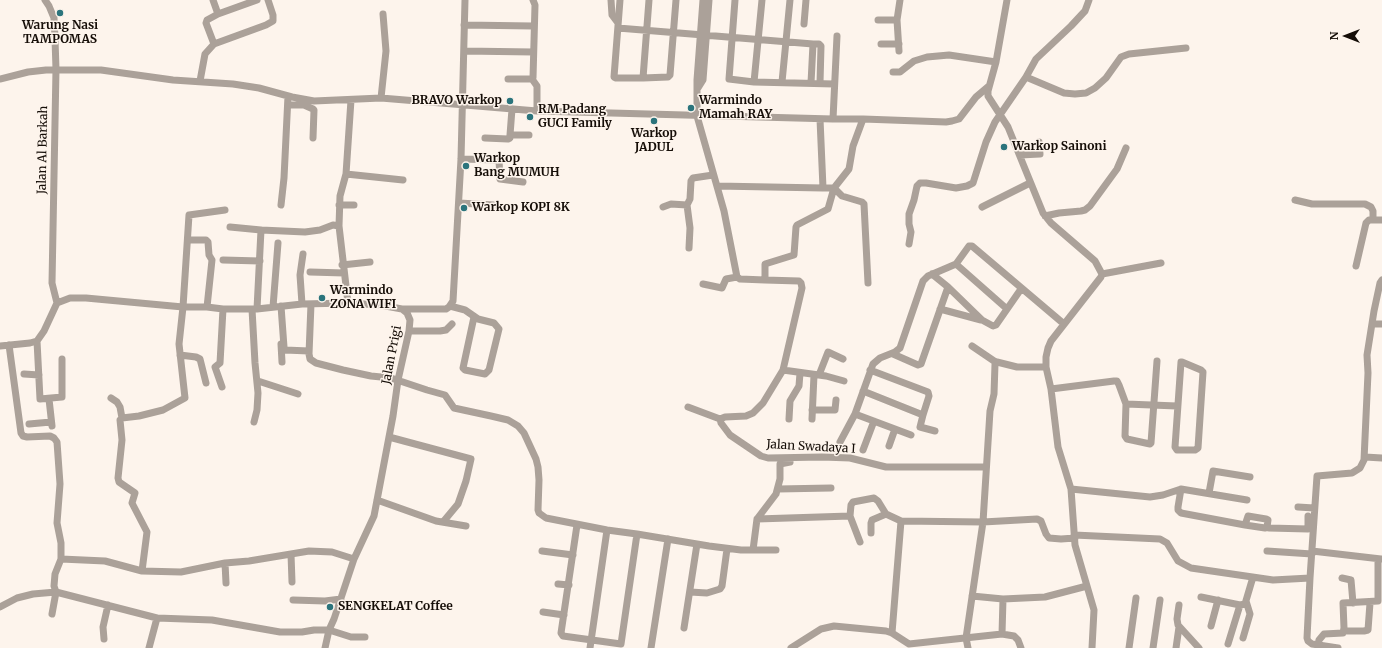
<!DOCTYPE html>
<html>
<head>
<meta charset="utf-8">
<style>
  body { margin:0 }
  #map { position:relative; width:1382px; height:648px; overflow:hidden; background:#fdf4ec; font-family:Merriweather,serif }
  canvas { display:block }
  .north { position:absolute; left:1326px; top:16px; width:40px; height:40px; -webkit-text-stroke:3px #fdf4ec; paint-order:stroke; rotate:270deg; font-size:11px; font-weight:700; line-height:16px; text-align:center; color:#150d07 }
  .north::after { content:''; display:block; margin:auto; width:14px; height:18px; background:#150d07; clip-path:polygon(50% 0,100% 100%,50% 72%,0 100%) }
</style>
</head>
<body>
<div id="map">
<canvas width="1382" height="648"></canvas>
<div class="north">N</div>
</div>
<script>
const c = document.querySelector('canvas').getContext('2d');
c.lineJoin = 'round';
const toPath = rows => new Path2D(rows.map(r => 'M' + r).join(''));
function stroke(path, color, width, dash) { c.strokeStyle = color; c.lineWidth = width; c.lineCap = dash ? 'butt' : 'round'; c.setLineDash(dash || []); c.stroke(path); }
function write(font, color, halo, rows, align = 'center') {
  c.font = font + ' Merriweather,serif'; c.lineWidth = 3; c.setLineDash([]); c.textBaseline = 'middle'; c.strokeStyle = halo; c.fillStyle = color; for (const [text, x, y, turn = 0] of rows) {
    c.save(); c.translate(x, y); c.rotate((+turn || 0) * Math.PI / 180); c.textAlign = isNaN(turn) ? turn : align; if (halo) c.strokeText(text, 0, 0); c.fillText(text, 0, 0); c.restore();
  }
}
stroke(toPath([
  [45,0,49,6,54,18,55,39,56,69,52,283,57,303],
  [213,0,218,14],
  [611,0,612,15,618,23],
  [620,0,614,77,616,78,643,78,668,77,670,75,676,0],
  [703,0,697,80,697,116,724,211,737,277,740,279,765,280,765,264,794,255,796,227,797,225,828,209,834,188],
  [735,0,729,79,754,82,834,84],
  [1007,0,996,62,988,91,988,96,1008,127,1043,213,1051,223,1095,261,1102,274,1101,277,1051,341,1048,348,1046,357,1046,367,1051,389,1058,447,1071,489,1075,545,1094,610,1092,648],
  [878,20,897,20],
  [804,24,806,0],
  [464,25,533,26],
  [618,28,813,44,811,83],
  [214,44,266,25,273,21,273,15,268,0],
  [813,44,819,44,821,46,820,83],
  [881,44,899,44],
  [464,51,533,52],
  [899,51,897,20,900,0],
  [893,72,900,72,914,61,927,57,949,55,996,62],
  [1026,77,1036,59,1071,26,1085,11,1089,0],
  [643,78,649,0],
  [0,79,28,72,46,70,101,70,173,80,233,84,259,88,292,97,314,101,381,98,537,111,833,119,863,119,946,122,952,121,959,119,976,97,989,86],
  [508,79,530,79,533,78,535,5,533,0],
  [532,79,537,86,537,111],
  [200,81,205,54,214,44,206,23,207,20,218,14,257,0],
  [754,82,762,0],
  [782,82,790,0],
  [698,88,703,80,709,0],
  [381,98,386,51,383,14],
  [288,105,304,105,313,109,314,110,313,138],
  [512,109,510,135,529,135],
  [820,119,823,188,834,188,849,169,853,146,863,119],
  [833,119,837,36],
  [485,138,508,139,510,138,510,135],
  [1020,155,1040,154,1039,142],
  [461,159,499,160,500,179,523,182],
  [346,174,403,180],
  [717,186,823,188],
  [834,188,842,196,862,202,864,204,868,283],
  [1295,200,1312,204,1365,204,1371,207,1373,211,1373,220],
  [459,203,494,205],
  [281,205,284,178,288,96],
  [339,205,354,205],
  [663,207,671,204,687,205],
  [982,207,1030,183],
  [1045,216,1059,213,1081,211,1085,210,1090,206,1117,169,1126,148],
  [230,227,261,230,257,309],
  [261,230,305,232,320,230,333,225,339,226],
  [188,240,206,240,208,242,209,255,212,260,207,307],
  [909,244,911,232,909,224,909,214,914,200,917,186,920,183,926,183,956,188,967,186,973,183,986,142,995,122,1026,77,1064,93,1075,94,1086,93,1095,88,1106,78,1121,57,1129,54,1186,48],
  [689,248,690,228,687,205,690,199,691,181,693,178,713,175],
  [223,260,260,261],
  [956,264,1007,309],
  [342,265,370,262],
  [1356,266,1366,223,1369,220,1382,220],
  [310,272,344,273],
  [932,274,948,287,982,320,993,326,996,325,1021,289],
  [1102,274,1161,263],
  [765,280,799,281,801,283,802,288,783,370,763,403,753,413,746,416,725,417,720,419,721,423,730,435,761,456,768,458,822,457,850,458,886,467,986,467],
  [703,284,722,288,726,279,737,277],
  [57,303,70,298,86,298,183,307,207,307,223,309,257,309,302,304,348,303,380,305,402,309,407,313,410,320,409,331,398,380,393,416,374,516,354,559,334,619,329,630,325,648],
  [348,303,339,226,340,196,346,174,351,100],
  [302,304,300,275,303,254],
  [311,304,309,354,310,359,316,363,343,370,371,376,391,378,427,390,445,395,454,408,491,416,508,420,518,426,524,433,536,459,538,467,539,480,538,510,539,513,546,518,607,530,637,534,709,546,741,550,776,550],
  [281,306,284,347,285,350,309,351],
  [450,306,465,310,478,319,494,323,499,329,489,370,485,374,465,370,463,368,474,317],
  [273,307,278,243],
  [252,309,255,363,258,393,257,410,254,422],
  [402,309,446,309,449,307,453,301,461,159,465,0],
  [940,309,981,320],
  [1372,324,1382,324],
  [409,331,440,331,446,330,452,324],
  [37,341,40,399,62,397,62,359],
  [281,344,282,362],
  [9,345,21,433,23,436,27,437,50,436,54,438,57,442,60,484,57,523,61,543,61,559],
  [0,346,30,343,37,341,44,331,57,303],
  [972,346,997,363],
  [893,354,918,365,921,364,948,287],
  [180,355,196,357,200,359,206,383],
  [1181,362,1182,362,1201,370,1203,372,1198,448,1195,450,1177,450,1175,447,1181,362],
  [783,370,826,376,844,381],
  [870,370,928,392,929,396,923,415],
  [24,374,39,375],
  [819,375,828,352,843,359],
  [258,381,298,394],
  [222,387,215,367,220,363,223,309],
  [1051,389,1114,381,1117,381,1119,385,1126,404,1125,436,1127,439,1150,444,1151,443,1157,361],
  [863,391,923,415,920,427,935,431],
  [111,398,117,402,120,407,122,418],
  [49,399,52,426],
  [1126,404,1177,406],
  [688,407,720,419],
  [812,410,835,410,836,400],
  [855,414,911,435],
  [789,419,790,401,799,386,800,373],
  [812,419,814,375],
  [29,424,51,422],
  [389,437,471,459,466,481,458,504,443,522],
  [840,442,855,414,873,364,880,358,895,352,900,348,923,281,928,276,956,264,969,246,972,246,1064,324],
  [889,446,895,429],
  [863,450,874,421],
  [1365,457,1382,458],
  [778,489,831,488],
  [1071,489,1150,497,1163,495,1181,489,1247,500],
  [1181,489,1178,507,1178,510,1181,513,1245,525,1265,528,1267,527,1268,520,1266,519,1248,516,1245,525],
  [1209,493,1213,471,1250,477],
  [377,500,436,521,466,526],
  [1298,507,1314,508],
  [850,516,860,542],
  [757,519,850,516,851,505,853,502,874,498,878,501,886,514,901,521,983,522,1037,519,1041,521,1046,534,1049,538,1061,539,1075,538],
  [577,525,561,633,563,636,621,644,637,534],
  [1269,528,1308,529,1308,516],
  [871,533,871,523,872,520,886,514],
  [1074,535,1160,539,1167,543,1178,561,1191,568,1273,580,1310,578,1317,476,1352,473,1360,468,1364,460,1368,373,1367,355,1374,311,1380,283,1382,280],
  [753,550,757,519,776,494,780,479,780,464,790,462],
  [542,551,573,555],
  [1267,551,1312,554],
  [1312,551,1381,559],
  [291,554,292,582],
  [354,559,332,552,309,551,249,561,225,563,181,572,142,571,105,561,61,559,55,574,54,586,56,592,157,618,212,620,280,632,302,632,314,630,329,630,351,637,365,637],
  [225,563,226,583],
  [142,571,147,532,132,503,135,493,119,482,118,478,122,440,120,420,122,418,139,416,163,410,185,398,179,344,183,307,189,215,225,210],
  [1310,578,1307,638,1308,641,1312,644,1338,648],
  [1342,578,1351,580,1353,603],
  [558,584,569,585],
  [690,592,707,593,720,589,722,586,727,549],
  [972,596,1003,599,1045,597,1087,586],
  [1201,597,1240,605,1245,604,1253,577],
  [293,600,325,601,341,599],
  [1179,605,1177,619,1178,625,1199,648],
  [0,607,17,598,33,594,56,592,52,614],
  [543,612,564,615],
  [1211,626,1218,600],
  [684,628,697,544],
  [1344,631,1364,631,1368,630,1370,603],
  [892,633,901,521],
  [1002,634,1003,599],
  [1243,638,1250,614,1246,601],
  [104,639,103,627,108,605],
  [1228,644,1240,605],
  [1318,645,1319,640,1324,634,1343,633,1344,628,1343,603,1378,601,1378,559],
  [149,648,157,618],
  [590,648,607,530],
  [651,648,668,539],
  [791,648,821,629,834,626,886,631,892,633,909,644,1002,634,1014,636,1018,640,1021,648],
  [968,648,966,638,983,522,990,411,994,394,995,364,997,362,1017,367,1046,367],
  [1129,648,1136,598],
  [1153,648,1160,600],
  [1176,648,1179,627]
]), '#aba199', 7);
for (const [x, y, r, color] of [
  [60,13,4,"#2b747c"],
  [510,101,4,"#2b747c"],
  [691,108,4,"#2b747c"],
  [530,117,4,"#2b747c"],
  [654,121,4,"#2b747c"],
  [1004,147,4,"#2b747c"],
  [466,166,4,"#2b747c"],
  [464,208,4,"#2b747c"],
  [322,298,4,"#2b747c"],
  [330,607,4,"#2b747c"]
]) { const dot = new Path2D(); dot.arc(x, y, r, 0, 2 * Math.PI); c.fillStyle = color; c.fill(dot); stroke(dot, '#fdf4ec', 1.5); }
write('bold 12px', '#150d07', '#fdf4ec', [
  ["Warung Nasi",60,26,"center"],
  ["TAMPOMAS",60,40,"center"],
  ["BRAVO Warkop",502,101,"right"],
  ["Warmindo",699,101],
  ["Mamah RAY",699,115],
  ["RM Padang",538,110],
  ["GUCI Family",538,124],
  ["Warkop",654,134,"center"],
  ["JADUL",654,148,"center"],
  ["Warkop Sainoni",1012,147],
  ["Warkop",474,159],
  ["Bang MUMUH",474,173],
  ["Warkop KOPI 8K",472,208],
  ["Warmindo",330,291],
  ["ZONA WIFI",330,305],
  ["SENGKELAT Coffee",338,607]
], 'left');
write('12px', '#150d07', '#fdf4ec', [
  ["Jalan Al Barkah",43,150,-89],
  ["Jalan Prigi",392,355,-79],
  ["Jalan Swadaya I",811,447,3]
]);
</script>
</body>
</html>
